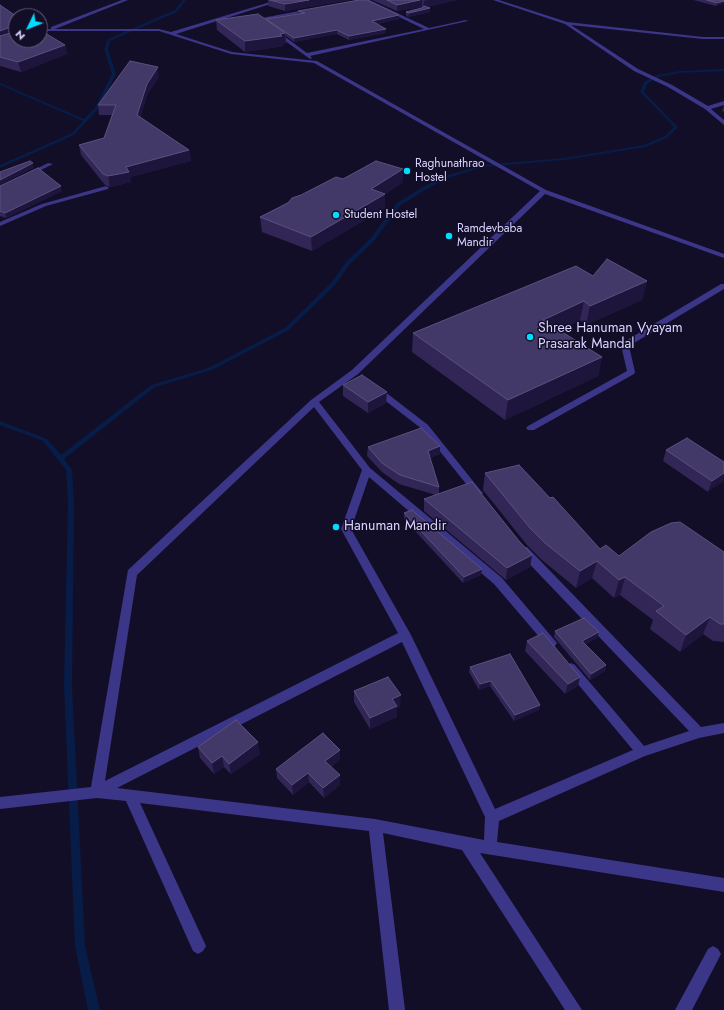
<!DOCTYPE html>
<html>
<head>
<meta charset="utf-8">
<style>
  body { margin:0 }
  #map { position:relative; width:724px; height:1010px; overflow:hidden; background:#130e27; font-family:Jost,sans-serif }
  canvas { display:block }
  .north { position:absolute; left:8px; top:8px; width:40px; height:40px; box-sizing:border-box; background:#130e27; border:1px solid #635d7d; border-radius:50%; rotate:227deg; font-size:11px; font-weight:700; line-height:16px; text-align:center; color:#dad4ff }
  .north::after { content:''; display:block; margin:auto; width:14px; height:18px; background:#0df; clip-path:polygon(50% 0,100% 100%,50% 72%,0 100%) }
</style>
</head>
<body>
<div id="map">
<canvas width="724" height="1010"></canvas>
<div class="north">N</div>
</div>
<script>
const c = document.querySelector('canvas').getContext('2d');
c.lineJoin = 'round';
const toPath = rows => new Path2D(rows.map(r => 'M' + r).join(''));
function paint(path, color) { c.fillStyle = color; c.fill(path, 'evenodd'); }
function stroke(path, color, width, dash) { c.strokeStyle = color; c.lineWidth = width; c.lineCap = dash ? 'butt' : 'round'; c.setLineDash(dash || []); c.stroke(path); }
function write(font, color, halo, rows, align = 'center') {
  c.font = font + ' Jost,sans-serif'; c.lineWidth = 3; c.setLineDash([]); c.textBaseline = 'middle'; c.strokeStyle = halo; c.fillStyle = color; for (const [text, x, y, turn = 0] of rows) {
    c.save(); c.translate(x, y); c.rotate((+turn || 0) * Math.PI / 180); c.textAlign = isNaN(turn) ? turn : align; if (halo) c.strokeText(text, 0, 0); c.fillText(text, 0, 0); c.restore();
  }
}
paint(toPath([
  [183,0,186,0,177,12,110,41,108,49,116,74,99,108,74,135,0,168,0,165,72,133,83,121,0,85,0,83,84,119,95,108,112,74,104,49,108,39,175,10,183,0],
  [724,69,724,71,680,73,659,77,647,84,644,92,678,127,667,138,646,147,564,160,483,167,448,178,425,190,401,205,373,242,350,264,335,285,289,330,212,370,155,387,64,459,72,470,74,503,72,686,85,946,100,1010,88,1010,75,946,64,686,68,503,66,470,43,441,0,425,0,421,47,439,61,455,151,385,208,368,285,328,331,283,346,262,369,240,397,203,421,188,444,176,483,165,564,158,644,145,665,136,674,127,640,92,644,82,657,75,680,71,724,69]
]), '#071c47');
paint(toPath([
  [122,0,128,0,55,29,159,29,171,32,277,0,283,0,176,34,232,52,317,61,546,190,724,254,724,258,545,194,358,374,319,402,370,468,502,578,557,643,555,646,551,648,547,646,494,584,369,477,351,529,411,635,495,809,633,750,567,671,565,668,567,665,571,663,575,665,644,746,689,731,519,553,518,550,519,547,527,547,701,727,724,723,724,733,699,738,645,756,499,821,497,842,724,878,724,892,480,853,582,1010,565,1010,462,850,383,833,405,1010,389,1010,369,831,140,803,206,946,203,951,198,954,193,951,126,801,97,798,0,809,0,797,91,787,128,570,311,400,352,370,540,191,314,63,231,54,159,31,40,31,40,29,51,29,51,27,122,0],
  [314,407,362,470,341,529,398,633,105,781,137,575,314,407],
  [402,642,485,817,484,840,375,819,117,788,402,642],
  [364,0,369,0,429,28,466,20,468,21,310,56,312,58,310,59,273,32,277,31,307,53,424,29,364,0],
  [493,0,499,0,567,22,703,37,724,37,724,39,703,39,571,25,638,69,672,85,708,106,724,101,724,105,711,109,724,120,724,125,705,109,668,87,634,71,565,24,493,0],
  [311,9,313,11,258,20,256,19,311,9],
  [48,163,53,164,31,175,26,174,48,163],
  [106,186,109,188,108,189,46,206,0,226,0,222,42,204,106,186],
  [721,284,724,284,724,289,629,346,635,372,634,374,534,430,528,430,526,428,528,426,627,371,621,345,622,343,721,284],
  [377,387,380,388,428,425,481,491,483,493,481,495,475,495,422,429,374,392,373,390,374,388,377,387],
  [713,946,718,949,721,954,692,1010,675,1010,708,949,713,946]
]), '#3c3689');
paint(toPath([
  [268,0,349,0,285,11,268,6],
  [372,0,457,0,427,7,430,8,430,12,408,17,406,15,406,12,423,7,422,7,397,11],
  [693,0,724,0,716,6],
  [0,5,8,11,65,45,67,54,21,72,0,66],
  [298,11,399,15,399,19,377,24,386,29,386,33,349,40,337,34,294,42,286,36,286,44,283,44,283,46,245,52,217,30,216,20,266,19,298,14],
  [159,77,148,93,140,118,189,150,191,161,130,177,131,182,110,187,105,185,81,155,79,145,104,138,112,115,99,115,98,105],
  [724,105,724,112,722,111],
  [343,179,403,182,385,194,385,208,312,251,262,232,260,217,301,195],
  [0,186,62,191,6,218,0,216],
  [593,276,647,281,642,300,586,325,580,320,560,330,602,357,598,376,505,420,412,352,413,333],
  [343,385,386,403,368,413,343,396],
  [368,447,440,454,430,458,439,487,439,494,519,541,532,555,530,567,506,580,424,511,424,499,436,495,399,484,382,472,367,456],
  [666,450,724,462,708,492,663,461],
  [485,473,550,498,600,549,619,556,724,552,724,642,713,641,703,634,680,652,650,629,653,620,620,595,614,598,592,578,576,588,542,560,527,545,483,490],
  [404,513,481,575,463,583,404,519],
  [555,631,599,632,597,638,585,644,606,665,605,671,590,680,554,637],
  [527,641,578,686,565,694,525,651],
  [470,667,540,705,539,710,514,721,490,686,479,690,469,672],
  [354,691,400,707,397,708,397,717,370,729,354,702],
  [198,747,260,754,231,774,224,767,214,774,200,758],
  [340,750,340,759,331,767,340,785,324,798,309,782,293,795,277,778,276,769]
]), '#312656');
paint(toPath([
  [309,0,349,0,285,11,285,4],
  [420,0,422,0,422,7,397,11,397,5],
  [428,0,457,0,423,8,424,1],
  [724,1,724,4,716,6,717,3],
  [430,8,430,12,408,17,409,13],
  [399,15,399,19,372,25,372,21],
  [13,26,16,36,0,41,0,31],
  [386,29,386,33,349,40,349,36],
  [337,30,337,34,294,42,294,38],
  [285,33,286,44,283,44,283,46,245,52,245,41],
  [65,45,67,54,21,72,18,62],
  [158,67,159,77,148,93,138,125,137,115,147,84],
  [189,150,191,161,130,177,131,182,110,187,108,176,126,167],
  [33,163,34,168,0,185,0,180],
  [403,169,403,182,385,194,385,208,312,251,311,237,371,189],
  [61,186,62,191,6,218,5,213],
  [647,281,642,300,586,325,590,306],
  [584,301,580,320,540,339,543,320],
  [602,357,598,376,505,420,508,400],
  [387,392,386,403,368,413,368,402],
  [440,446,440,454,428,460,428,451],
  [724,473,724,481,708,492,712,481],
  [532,555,530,567,506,580,507,568],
  [597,561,592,578,576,588,580,571],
  [482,569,481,575,463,583,464,577],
  [625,577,620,595,614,598,619,580],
  [710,617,703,634,680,652,686,635],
  [599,632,597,638,580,646,582,641],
  [606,665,605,671,590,680,591,674],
  [580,677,578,686,565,694,568,684],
  [491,681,490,686,479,690,480,684],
  [401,695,400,707,397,708,397,717,370,729,370,718,392,699],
  [540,705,539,710,514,721,515,715],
  [258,742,260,754,231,774,229,764],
  [340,750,340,759,326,771,325,761],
  [222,756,224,767,214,774,212,763],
  [308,773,309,782,293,795,292,785],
  [340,775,340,785,324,798,323,788]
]), '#1d153b');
const building = toPath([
  [270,0,309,0,285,4,270,0],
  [359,0,367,0,399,15,372,21,386,29,349,36,337,30,294,38,266,19,305,13,298,11,359,0],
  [387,0,420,0,397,5,387,0],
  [707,0,724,0,724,1,717,3,707,0],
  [0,5,16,16,16,40,40,40,40,30,65,45,18,62,0,57,0,36,14,32,15,28,13,26,0,31,0,5],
  [424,6,430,8,409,13,406,12,422,8,424,6],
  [258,14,285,33,280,34,282,36,245,41,216,20,258,14],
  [130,61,158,67,147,84,137,115,189,150,126,167,129,172,108,176,103,174,79,145,104,138,116,105,98,105,130,61],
  [30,161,33,163,0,180,0,172,30,161],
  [376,161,403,169,371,189,385,194,311,237,260,217,288,203,292,198,301,195,336,177,343,179,376,161],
  [38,168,61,186,5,213,0,211,0,186,38,168],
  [607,259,647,281,590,306,584,301,543,320,602,357,508,400,413,333,576,266,593,276,607,259],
  [362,375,387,392,368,402,343,385,362,375],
  [421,428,440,446,428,451,439,487,400,475,382,463,368,447,421,428],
  [687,438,724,462,724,473,712,481,666,450,687,438],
  [519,465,550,498,553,497,600,549,606,545,619,556,651,532,671,523,680,522,724,552,724,624,720,624,710,617,686,635,656,611,664,606,625,577,619,580,597,561,580,571,545,543,530,528,485,473,519,465],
  [472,482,519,541,532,555,507,568,424,499,472,482],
  [412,510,482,569,464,577,404,513,412,510],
  [584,618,599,632,582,641,606,665,591,674,555,631,584,618],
  [543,633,580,677,568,684,527,641,543,633],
  [510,654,540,705,515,715,491,681,480,684,470,667,510,654],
  [388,677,401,695,392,699,397,706,370,718,354,691,388,677],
  [236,720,258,742,229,764,222,756,212,763,198,747,236,720],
  [323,733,340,750,325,761,340,775,323,788,308,773,292,785,276,769,323,733]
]);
paint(building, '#433968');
stroke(building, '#5b5180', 1);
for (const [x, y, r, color] of [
  [407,171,4,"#0df"],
  [336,215,4,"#0df"],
  [449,236,4,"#0df"],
  [530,337,4,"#0df"],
  [336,527,4,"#0df"]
]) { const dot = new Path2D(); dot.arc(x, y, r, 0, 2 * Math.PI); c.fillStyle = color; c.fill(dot); stroke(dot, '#130e27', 1.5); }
write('12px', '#dad4ff', '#130e27', [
  ["Raghunathrao",415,164],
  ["Hostel",415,178],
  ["Student Hostel",344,215],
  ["Ramdevbaba",457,229],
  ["Mandir",457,243]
], 'left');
write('14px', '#dad4ff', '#130e27', [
  ["Shree Hanuman Vyayam",538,329],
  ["Prasarak Mandal",538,345],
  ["Hanuman Mandir",344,527]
], 'left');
</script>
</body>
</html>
